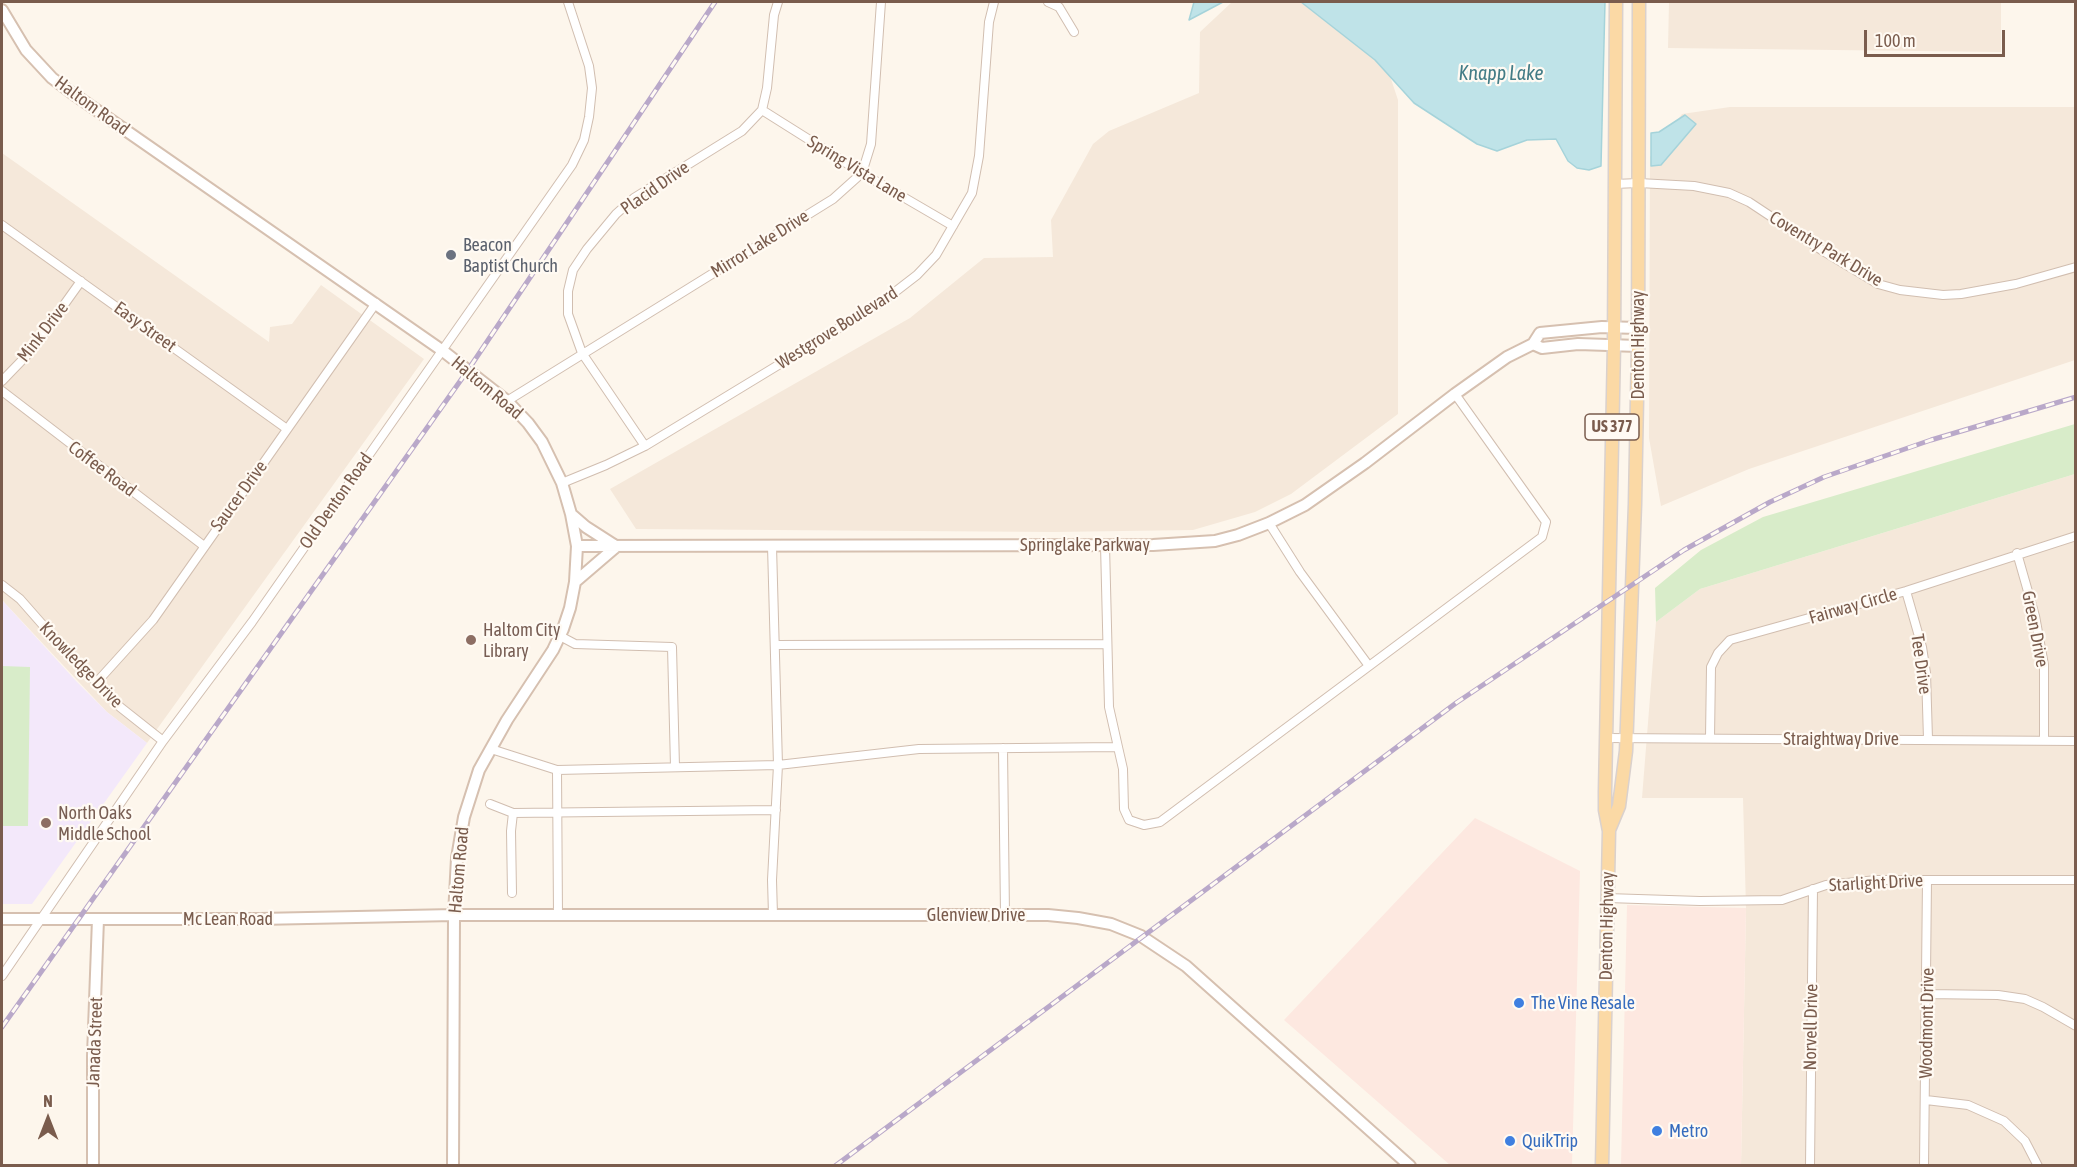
<!DOCTYPE html>
<html>
<head>
<meta charset="utf-8">
<style>
  body { margin:0 }
  #map { position:relative; width:2077px; height:1167px; overflow:hidden; background:#fdf6ec; font-family:"Asap Condensed",sans-serif }
  canvas { display:block }
  .frame { position:absolute; inset:0; border:3px solid #7a5c4d; pointer-events:none }
  .north { position:absolute; left:18px; top:1089px; width:60px; height:60px; -webkit-text-stroke:4px #fffaf3; paint-order:stroke; rotate:0deg; font-size:16px; font-weight:700; line-height:24px; text-align:center; color:#7a5c4d }
  .north::after { content:''; display:block; margin:auto; width:21px; height:27px; background:#7a5c4d; clip-path:polygon(50% 0,100% 100%,50% 72%,0 100%) }
  .scale { position:absolute; left:1864px; top:30px; width:141px; height:27px; box-sizing:border-box; border:3px solid #7a5c4d; border-top:0; padding-left:8px; font-size:18px; line-height:21px; white-space:nowrap; color:#7a5c4d; -webkit-text-stroke:4px #fffaf3; paint-order:stroke }
</style>
</head>
<body>
<div id="map">
<canvas width="2077" height="1167"></canvas>
<div class="frame"></div>
<div class="north">N</div>
<div class="scale">100 m</div>
</div>
<script>
const c = document.querySelector('canvas').getContext('2d');
c.lineJoin = 'round';
function paint(path, color) { c.fillStyle = color; c.fill(path, 'evenodd'); }
const toPath = rows => new Path2D(rows.map(r => 'M' + r).join(''));
function stroke(path, color, width, dash) { c.strokeStyle = color; c.lineWidth = width; c.lineCap = dash ? 'butt' : 'round'; c.setLineDash(dash || []); c.stroke(path); }
function write(font, color, halo, rows, align = 'center') {
  c.font = font + ' "Asap Condensed",sans-serif'; c.lineWidth = 4.5; c.setLineDash([]); c.textBaseline = 'middle'; c.strokeStyle = halo; c.fillStyle = color; for (const [text, x, y, turn = 0] of rows) {
    c.save(); c.translate(x, y); c.rotate((+turn || 0) * Math.PI / 180); c.textAlign = isNaN(turn) ? turn : align; if (halo) c.strokeText(text, 0, 0); c.fillText(text, 0, 0); c.restore();
  }
}
paint(toPath([
  [1232,2,1301,2,1375,60,1390,76,1398,100,1398,414,1291,494,1255,512,1193,530,1054,532,636,529,610,489,910,318,984,258,1053,257,1051,220,1093,144,1109,131,1199,93,1200,32],
  [1669,2,2001,2,2001,52,1668,48],
  [1730,107,2075,107,2075,360,1749,469,1661,506,1649,438,1650,157,1682,114],
  [2,153,269,342,270,327,292,324,321,285,424,359,147,743,107,712,2,600],
  [2075,474,2075,1165,1741,1165,1746,908,1743,798,1642,798,1656,622,1700,589]
]), '#f5e8da');
paint(toPath([
  [1475,818,1580,871,1572,1165,1450,1165,1284,1020],
  [1627,905,1746,908,1741,1165,1621,1165]
]), '#fde8e0');
paint(toPath([
  [2,600,76,681,107,712,147,743,32,904,2,904]
]), '#f3e8fa');
paint(toPath([
  [2075,424,2075,474,1700,589,1656,622,1655,588,1701,550,1763,517],
  [2,666,30,667,28,826,2,826]
]), '#d8ecc9');
const water = toPath([
  [1194,2,1223,2,1189,20,1194,2],
  [1301,2,1605,2,1601,166,1589,170,1577,168,1568,161,1556,139,1527,140,1497,151,1477,144,1414,103,1375,60,1301,2],
  [1685,115,1696,124,1661,165,1651,166,1651,133,1659,132,1685,115]
]);
paint(water, '#bfe3e8');
stroke(water, '#a5d3da', 1.5);
const street = toPath([
  [1048,2,1059,7,1074,32],
  [762,110,862,173,953,226],
  [1614,184,1639,183,1694,186,1729,193,1749,202,1823,251,1878,284,1900,290,1943,295,1961,294,2016,284,2076,267],
  [2,225,287,429],
  [2,381,31,351,81,281],
  [2,391,204,546],
  [507,401,833,199,862,173,871,144,881,2],
  [645,446,582,353,568,314,568,291,573,270,587,249,616,214,634,198,742,131,762,110,767,88,774,15,778,2],
  [562,483,606,465,645,446,882,302,917,275,936,255,972,193,979,156,989,22,994,2],
  [1269,523,1300,572,1369,666],
  [1105,545,1109,707,1118,747],
  [772,546,778,765,772,880,773,915],
  [2017,553,2035,616,2044,665,2044,741],
  [2,585,20,599,49,632,120,707,163,741],
  [1906,591,1922,647,1926,673,1928,739],
  [560,636,575,644,672,647,675,767],
  [775,645,1106,644],
  [96,683,153,620,376,303],
  [1606,738,2076,741],
  [1710,738,1711,667,1718,653,1730,640,1906,591,2076,536],
  [1003,748,1005,915],
  [491,749,557,770,778,765,919,749,1118,747,1123,769,1124,809,1129,820,1144,825,1160,822,1542,537,1546,522,1455,394],
  [557,770,558,915],
  [490,804,513,813,776,810],
  [512,893,511,831,513,813],
  [1607,898,1700,901,1782,900,1826,885,1877,880,2076,880],
  [2,976,163,741,252,622,572,165,584,140,589,117,592,88,589,66,568,2],
  [1927,994,1998,995,2025,999,2043,1007,2076,1026],
  [1926,1100,1968,1105,2004,1121,2025,1141,2038,1166],
  [1810,1166,1813,889],
  [1924,1166,1927,880]
]);
const secondary = toPath([
  [2,10,26,50,52,78,72,93,443,351,507,401,528,423,542,442,562,483,571,514,577,546,575,582,570,608,563,629,553,650,507,720,479,770,464,817,457,858,454,915,453,1166],
  [1533,344,1542,348,1578,344,1638,346],
  [571,514,586,527,614,545],
  [577,546,1153,545,1215,541,1238,535,1269,523,1305,505,1365,463,1455,394,1507,357,1533,344,1540,333,1602,327,1638,328],
  [575,582,617,546],
  [2,919,259,919,454,915,1048,915,1078,918,1111,924,1141,936,1186,966,1410,1166],
  [93,1166,93,1056,98,919]
]);
const primary = toPath([
  [1609,830,1619,806,1626,751,1635,504,1638,346,1639,2],
  [1602,1166,1609,831,1605,810,1605,791,1614,345,1616,2]
]);
stroke(street, '#d1beb0', 10);
stroke(secondary, '#d6c0b0', 14);
stroke(primary, '#dad1cd', 15);
stroke(street, '#fff', 8);
stroke(secondary, '#fff', 10);
stroke(primary, '#fbd9a5', 12);
const rail = toPath([
  [2,1027,468,370,715,2],
  [835,1166,1456,703,1684,550,1770,502,1824,477,1931,440,2076,397]
]);
stroke(rail, '#b9a8c9', 5);
stroke(rail, '#fffaf3', 3, [9]);
for (const [x, y, r, color] of [
  [451,255,6,"#6b7280"],
  [471,640,6,"#8d6e63"],
  [46,823,6,"#8d6e63"],
  [1519,1003,6,"#3f7fe0"],
  [1657,1131,6,"#3f7fe0"],
  [1510,1141,6,"#3f7fe0"]
]) { const dot = new Path2D(); dot.arc(x, y, r, 0, 2 * Math.PI); c.fillStyle = color; c.fill(dot); stroke(dot, '#fffaf3', 2); }
for (const [x, y, w] of [
  [1612,427,54]
]) { const box = new Path2D(); box.roundRect(x - w / 2, y - 13, w, 26, 4.5); c.fillStyle = '#fffaf3'; c.fill(box); stroke(box, '#7a5c4d', 1.5); }
write('bold 16px', '#7a5c4d', null, [
  ["US 377",1612,427]
]);
write('18px', '#7a5c4d', '#fffaf3', [
  ["Haltom Road",92,106,36],
  ["Spring Vista Lane",857,169,31],
  ["Placid Drive",655,188,-35],
  ["Mirror Lake Drive",760,244,-32],
  ["Coventry Park Drive",1826,249,31],
  ["Easy Street",145,327,36],
  ["Westgrove Boulevard",837,328,-32],
  ["Mink Drive",43,332,-52],
  ["Denton Highway",1638,345,-90],
  ["Haltom Road",487,388,40],
  ["Coffee Road",102,469,37],
  ["Saucer Drive",239,496,-54],
  ["Old Denton Road",336,501,-55],
  ["Springlake Parkway",1085,545],
  ["Fairway Circle",1853,606,-16],
  ["Green Drive",2035,629,79],
  ["Tee Drive",1921,664,82],
  ["Knowledge Drive",81,665,46],
  ["Straightway Drive",1841,739],
  ["Haltom Road",459,870,-85],
  ["Starlight Drive",1876,883,-3],
  ["Glenview Drive",976,915],
  ["Mc Lean Road",228,919],
  ["Denton Highway",1607,926,-89],
  ["Woodmont Drive",1927,1023,-89],
  ["Norvell Drive",1811,1027,-89],
  ["Janada Street",95,1042,-88]
]);
write('18px', '#5b616d', '#fffaf3', [
  ["Beacon",463,245],
  ["Baptist Church",463,266]
], 'left');
write('18px', '#785e54', '#fffaf3', [
  ["Haltom City",483,630],
  ["Library",483,651],
  ["North Oaks",58,813],
  ["Middle School",58,834]
], 'left');
write('18px', '#366cbe', '#fffaf3', [
  ["The Vine Resale",1531,1003],
  ["Metro",1669,1131],
  ["QuikTrip",1522,1141]
], 'left');
write('italic 20px', '#437c86', '#fffaf3', [
  ["Knapp Lake",1501,74]
]);
</script>
</body>
</html>
